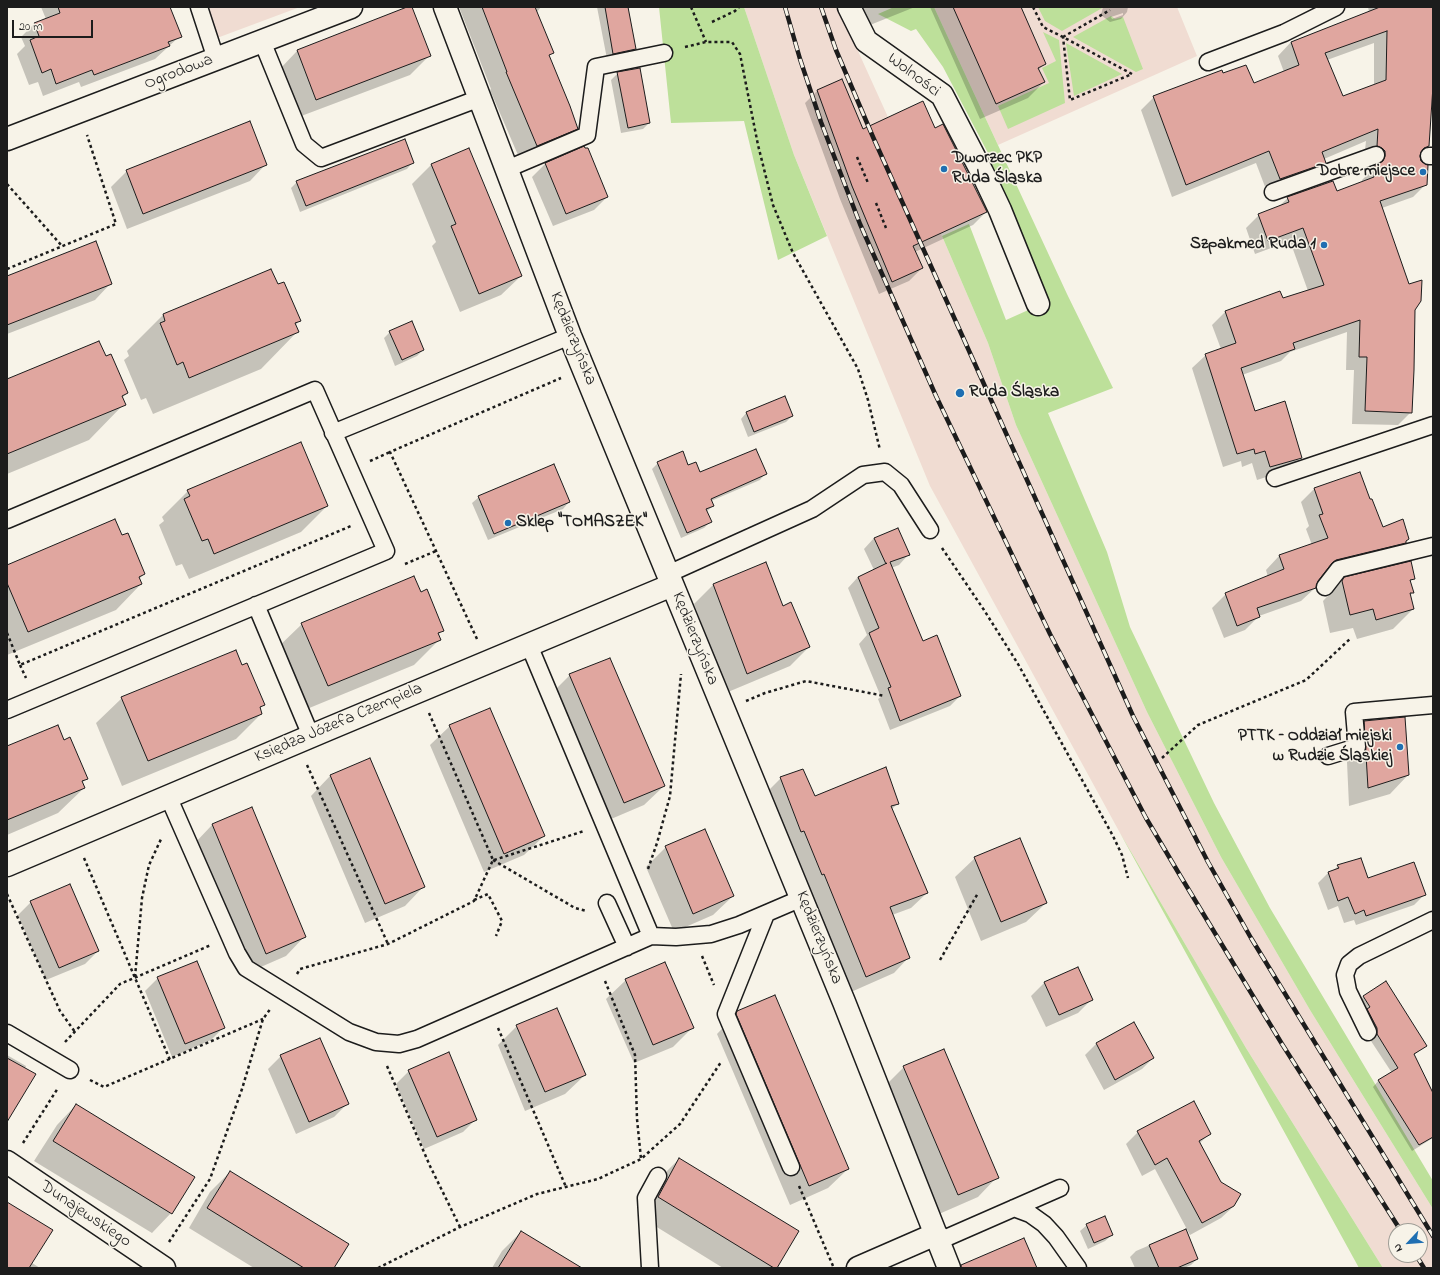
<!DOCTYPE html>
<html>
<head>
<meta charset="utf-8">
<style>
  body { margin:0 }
  #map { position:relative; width:1440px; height:1275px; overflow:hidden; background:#f7f3e8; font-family:"Indie Flower",sans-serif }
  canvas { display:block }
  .frame { position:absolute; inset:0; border:8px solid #1c1c1c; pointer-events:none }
  .north { position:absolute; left:1388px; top:1223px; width:40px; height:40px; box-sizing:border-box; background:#f7f3e8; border:1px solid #9f9d96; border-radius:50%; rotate:244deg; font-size:11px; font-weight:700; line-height:16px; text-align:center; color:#1c1c1c }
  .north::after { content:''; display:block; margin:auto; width:14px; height:18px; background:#1f6fb2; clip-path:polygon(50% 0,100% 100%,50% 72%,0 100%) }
  .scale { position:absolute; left:12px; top:20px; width:81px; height:18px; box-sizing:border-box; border:2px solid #1c1c1c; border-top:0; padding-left:5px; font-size:12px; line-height:14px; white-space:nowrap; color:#1c1c1c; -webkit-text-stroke:3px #f7f3e8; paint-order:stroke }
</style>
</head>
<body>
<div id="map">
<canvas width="1440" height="1275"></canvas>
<div class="frame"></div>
<div class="north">N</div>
<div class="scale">20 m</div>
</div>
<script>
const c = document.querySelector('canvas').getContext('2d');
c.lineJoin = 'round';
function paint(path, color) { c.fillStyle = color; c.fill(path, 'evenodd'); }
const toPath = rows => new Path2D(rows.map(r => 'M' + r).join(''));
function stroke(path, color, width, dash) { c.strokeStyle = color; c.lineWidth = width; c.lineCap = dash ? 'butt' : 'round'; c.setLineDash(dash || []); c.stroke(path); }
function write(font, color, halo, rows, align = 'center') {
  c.font = font + ' "Indie Flower",sans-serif'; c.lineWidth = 3; c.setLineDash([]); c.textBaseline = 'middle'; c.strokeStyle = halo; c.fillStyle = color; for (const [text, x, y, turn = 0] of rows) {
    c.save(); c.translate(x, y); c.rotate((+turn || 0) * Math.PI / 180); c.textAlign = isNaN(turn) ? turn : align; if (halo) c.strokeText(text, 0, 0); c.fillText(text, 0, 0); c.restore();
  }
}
paint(toPath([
  [207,7,300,7,217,38],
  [744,7,838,7,942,236,988,343,1016,425,1147,712,1221,857,1310,1010,1433,1209,1433,1268,1383,1268,1246,1048,1120,833,930,486,794,155],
  [1396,1231,1420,1231,1420,1255,1396,1255],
  [934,7,1177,7,1197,56,998,145]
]), '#f0dcd2');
paint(toPath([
  [659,7,744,7,794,155,827,236,778,260,744,121,671,123],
  [894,7,934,7,1067,294,1113,388,1048,413,1107,552,1130,627,1214,803,1270,908,1433,1181,1433,1209,1310,1010,1221,857,1147,712,1016,425,988,343,942,236,969,224,1006,320,1044,303,988,153,943,67,916,29,911,31,878,14],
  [1038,7,1104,7,1062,31,1045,21],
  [1111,16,1115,19,1123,17,1143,69,1136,72,1073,37],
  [1043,32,1059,40,1065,103,1008,129,998,106,1049,83,1042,68,1056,61],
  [1066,43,1122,74,1074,96],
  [1120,833,1246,1048,1383,1268,1359,1268]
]), '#bde09a');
paint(toPath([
  [41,7,169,7,180,36,155,59,81,87,79,82,43,96,38,82,29,85,17,54,25,46,21,37,34,24,46,19],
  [411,7,430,55,410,75,296,118,278,71,297,51],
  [459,7,541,7,537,12,552,53,548,57,577,128,560,145,521,162,490,90,491,89],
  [597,7,627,7,635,49,629,55,607,59],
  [862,7,915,7,870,25],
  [930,7,1020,7,1045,64,1038,70,1044,82,1028,98,980,119],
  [1103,7,1128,7,1127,12,1121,19,1110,22,1101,15],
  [1123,13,1123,15,1112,19,1111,17],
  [1368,7,1432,7,1433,9,1433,91,1432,92,1428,146,1419,156,1426,184,1413,197,1382,208,1414,310,1411,412,1398,425,1352,424,1354,370,1346,370,1347,332,1290,352,1281,361,1242,375,1254,412,1301,457,1288,470,1257,480,1252,463,1242,467,1241,461,1223,467,1192,368,1206,355,1221,349,1212,325,1225,312,1283,300,1308,291,1290,241,1255,254,1246,228,1259,215,1278,207,1288,198,1336,192,1362,182,1362,180,1373,169,1372,166,1369,160,1364,159,1366,141,1324,159,1325,163,1312,176,1267,192,1256,163,1172,197,1141,110,1154,97,1223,74,1253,84,1284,72,1278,56,1291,42,1369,12],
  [1374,43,1374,85,1342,97,1327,60],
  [618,73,649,123,643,129,621,133,611,80],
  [818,90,862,130,935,129,986,212,973,225,915,252,922,268,909,281,879,294,840,199,805,103],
  [584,148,607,197,594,210,553,226,532,177,545,164],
  [468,150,521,276,501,295,460,312,432,246,436,242,412,184,431,165],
  [413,162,407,169,300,212,291,188,297,182],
  [266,164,250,181,127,229,111,187,127,171],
  [271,270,278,286,299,321,295,326,297,332,261,369,153,414,146,398,141,400,124,360,129,356,127,351,163,315],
  [7,277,111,283,95,300,7,334],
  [390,332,423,350,417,356,395,366,384,338],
  [7,380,127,393,122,398,124,404,89,440,7,474],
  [747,412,792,416,786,422,748,437,741,419],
  [658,463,699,473,766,473,760,480,711,501,713,506,706,512,710,522,704,528,681,538,652,469],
  [1314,489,1370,501,1383,528,1408,539,1392,556,1323,573,1317,581,1315,588,1301,601,1259,616,1245,630,1224,638,1212,608,1226,594,1268,577,1266,570,1279,556,1312,545,1306,529,1309,526,1301,502],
  [188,491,327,506,301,532,189,579,182,564,176,566,159,525,164,521,162,517],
  [479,497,569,502,563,509,488,540,472,503],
  [121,537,144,574,139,579,141,584,116,610,7,655,7,566],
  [874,538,909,554,899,565,891,568,922,642,960,696,950,706,890,730,878,699,881,697,859,644,867,635,848,588,858,577,874,570,864,549],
  [765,563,782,607,809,647,790,666,728,692,694,604,713,585],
  [1345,578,1413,578,1410,582,1413,592,1410,596,1413,609,1393,629,1357,639,1353,628,1330,633,1323,601],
  [420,593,443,630,438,635,440,639,414,665,302,711,276,649,302,624],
  [241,666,263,705,259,709,261,714,236,739,122,786,96,723,122,698],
  [570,675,664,786,644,805,604,822,550,695],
  [1365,722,1408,775,1390,794,1349,806,1346,740],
  [450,726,544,836,524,855,484,872,430,745],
  [64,741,86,779,82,783,84,788,58,813,7,835,7,747],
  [370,759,424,886,405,906,365,923,311,796,330,776],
  [781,778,814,798,897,804,891,810,927,893,911,908,892,915,909,957,894,973,851,992,765,794],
  [251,809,305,936,286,956,247,973,193,845,212,825],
  [666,847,733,896,713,915,674,932,646,867],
  [975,858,1046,903,1026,922,981,941,955,877],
  [1338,866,1367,880,1424,895,1414,905,1356,925,1354,920,1344,923,1338,906,1328,910,1318,883,1328,873,1332,872],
  [31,902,98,951,85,964,46,980,18,915],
  [1078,969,1091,1000,1078,1013,1046,1027,1031,996,1044,983],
  [158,978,224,1027,211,1040,172,1057,145,991],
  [626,980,692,1028,673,1047,634,1063,606,999],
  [1364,996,1426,1045,1414,1055,1433,1095,1433,1138,1412,1151,1373,1087,1379,1080,1392,1073,1371,1041,1371,1034,1357,1003],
  [738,1012,848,1169,828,1188,790,1205,717,1034],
  [1134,1023,1153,1058,1142,1069,1104,1090,1085,1055,1096,1044],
  [517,1026,585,1075,565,1094,525,1111,498,1045],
  [7,1055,26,1066,7,1117],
  [281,1056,347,1104,334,1117,296,1134,268,1069],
  [904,1067,997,1177,978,1197,939,1214,885,1086],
  [409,1071,476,1119,463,1132,424,1149,396,1084],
  [76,1105,171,1213,152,1233,34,1161,57,1125],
  [1138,1132,1209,1134,1199,1144,1234,1206,1221,1218,1190,1235,1155,1169,1142,1176,1126,1144],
  [679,1159,775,1268,723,1268,639,1216,659,1179],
  [230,1172,333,1268,254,1268,189,1228,210,1192],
  [7,1203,32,1263,40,1268,7,1268],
  [1087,1225,1112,1235,1105,1241,1088,1249,1080,1231],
  [1185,1230,1197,1259,1191,1265,1184,1268,1135,1268,1130,1257,1136,1251],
  [521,1232,580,1268,492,1268,502,1251]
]), '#0003');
const building = toPath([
  [58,7,170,7,182,37,168,42,170,46,94,75,92,70,56,84,51,69,42,73,30,40,39,36,34,23,60,13,58,7],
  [407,7,412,7,431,56,316,100,297,50,407,7],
  [482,7,535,7,554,53,549,55,570,106,578,129,537,146,506,72,507,72,482,7],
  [605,7,628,7,636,49,613,54,605,7],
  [953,7,1021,7,1046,64,1038,68,1045,82,996,104,953,7],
  [1380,7,1433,7,1433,86,1429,146,1424,148,1421,152,1420,156,1421,161,1428,165,1427,185,1380,201,1409,284,1422,280,1421,301,1415,310,1414,370,1412,413,1365,411,1367,357,1359,357,1360,320,1293,343,1295,349,1241,368,1255,411,1285,401,1302,458,1270,467,1265,451,1255,454,1254,449,1237,454,1205,354,1236,343,1225,311,1280,291,1283,298,1324,285,1303,228,1268,241,1258,214,1289,202,1287,197,1333,181,1337,191,1374,177,1375,165,1383,161,1385,156,1385,151,1382,148,1377,146,1378,129,1322,152,1326,163,1280,179,1269,151,1186,185,1153,96,1222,70,1223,73,1246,65,1254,83,1299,65,1291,42,1380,7],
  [1387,31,1386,80,1343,96,1325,53,1387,31],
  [640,68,650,123,628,128,617,72,640,68],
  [842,79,863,129,923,101,935,128,943,124,987,212,913,246,923,268,892,282,852,186,817,90,842,79],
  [250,121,267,165,143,214,126,170,250,121],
  [405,139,414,163,306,206,296,181,405,139],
  [584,146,585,148,588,148,608,197,566,214,545,163,584,146],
  [469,148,522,276,479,294,451,226,456,224,431,164,469,148],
  [96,241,112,284,7,325,7,276,96,241],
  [271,269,278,284,284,282,301,321,295,323,299,332,189,378,183,362,177,365,160,323,165,321,163,314,271,269],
  [412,321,424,350,402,360,389,331,412,321],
  [99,341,106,356,111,354,128,393,122,396,126,405,7,454,7,379,99,341],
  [785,396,793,416,754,432,746,412,785,396],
  [301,442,328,506,214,554,208,539,202,541,184,499,190,496,187,490,301,442],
  [756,449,767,474,711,499,714,506,706,509,712,522,687,533,657,462,683,451,688,465,696,462,700,472,756,449],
  [554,464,570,502,494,534,478,496,554,464],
  [1360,472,1370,499,1372,499,1383,527,1403,519,1409,539,1406,541,1406,543,1336,560,1332,563,1318,581,1316,588,1257,608,1260,617,1237,626,1225,593,1284,569,1279,555,1328,538,1319,515,1323,514,1314,488,1360,472],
  [115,519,122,535,128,533,145,574,139,577,142,584,28,632,7,583,7,565,115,519],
  [898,528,910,555,890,562,923,641,937,635,961,696,900,721,888,688,891,687,869,633,879,628,858,577,887,563,886,564,874,538,898,528],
  [1411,561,1415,579,1410,580,1414,593,1410,593,1414,609,1376,620,1373,609,1350,615,1342,581,1344,577,1411,561],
  [766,562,783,606,791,602,810,647,747,674,713,584,766,562],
  [414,576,421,592,427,589,444,631,438,633,441,640,328,686,301,623,414,576],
  [236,650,242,665,247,663,265,705,260,707,262,714,148,761,121,697,236,650],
  [610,658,665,786,624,803,569,674,610,658],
  [490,708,545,836,504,854,449,725,490,708],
  [1405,717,1409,775,1368,788,1364,721,1405,717],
  [58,725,64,740,70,737,88,779,82,781,85,788,7,820,7,746,58,725],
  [370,758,425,887,385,904,330,775,370,758],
  [886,767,899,804,891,806,928,893,890,907,910,958,866,977,824,874,822,875,804,831,801,832,780,777,803,769,815,796,886,767],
  [252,807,306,937,266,954,212,824,252,807],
  [705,829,734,896,693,914,665,846,705,829],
  [1020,838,1047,903,1001,922,974,857,1020,838],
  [1361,858,1368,878,1414,862,1426,895,1366,916,1364,910,1355,914,1348,897,1338,901,1328,872,1339,868,1337,865,1361,858],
  [70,884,99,951,59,968,30,901,70,884],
  [197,961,225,1028,185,1044,157,977,197,961],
  [665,962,694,1028,653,1045,625,979,665,962],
  [1078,967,1093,1000,1059,1015,1044,982,1078,967],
  [1386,981,1427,1046,1414,1054,1433,1093,1433,1137,1419,1145,1378,1080,1398,1068,1377,1034,1377,1028,1367,1009,1370,1007,1363,996,1386,981],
  [775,995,849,1169,809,1186,736,1014,737,1011,775,995],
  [557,1008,586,1075,545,1092,516,1025,557,1008],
  [1134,1022,1154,1058,1115,1080,1096,1043,1134,1022],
  [320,1038,349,1104,309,1122,280,1055,320,1038],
  [944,1049,999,1178,958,1195,903,1066,944,1049],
  [449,1052,477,1120,437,1137,408,1070,449,1052],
  [7,1058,36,1074,7,1122,7,1058],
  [1194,1101,1211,1134,1199,1141,1221,1182,1241,1194,1234,1206,1202,1223,1167,1158,1155,1165,1137,1131,1194,1101],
  [76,1104,195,1177,172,1214,53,1141,76,1104],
  [679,1158,799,1231,777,1268,774,1268,658,1197,679,1158],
  [230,1171,349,1244,334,1268,304,1268,207,1208,230,1171],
  [7,1202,53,1230,29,1268,7,1268,7,1202],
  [1105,1216,1113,1235,1094,1243,1086,1224,1105,1216],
  [1186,1229,1198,1259,1177,1268,1159,1268,1149,1245,1186,1229],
  [521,1231,582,1268,498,1268,521,1231],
  [1024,1238,1037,1268,961,1268,961,1265,1024,1238]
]);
paint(building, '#e0a69f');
stroke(building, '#1c1c1c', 1);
const service = toPath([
  [199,7,216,59],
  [262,41,304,144,321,158,480,98],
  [1208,62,1284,33,1336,7],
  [1429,156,1433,156],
  [507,169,587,135,596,67,664,53],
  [1273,192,1376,155],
  [333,433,570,336],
  [1275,478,1433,425],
  [7,520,315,390,386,551,7,710],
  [668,574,812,509,863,475,885,472,901,485,930,530],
  [1325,587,1339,569,1433,546],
  [256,605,311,736],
  [529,645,651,936],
  [1328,756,1357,747,1354,712,1433,705],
  [168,796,230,937,237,953,246,968,349,1032,376,1042,399,1044,417,1039,651,936,676,937,711,934,739,925,802,898],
  [607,903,627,947],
  [766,914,726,1014,791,1167],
  [1368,1032,1348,991,1345,975,1349,964,1359,956,1433,920],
  [7,1033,70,1070],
  [1014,1208,1030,1214,1044,1224,1056,1237,1078,1268],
  [939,1241,1060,1188],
  [650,1268,646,1198,658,1176]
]);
const minor = toPath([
  [445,7,570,336,844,1002,949,1268],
  [849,7,866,41,942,95,982,172,1000,210,1038,304],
  [7,139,351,7],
  [7,865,328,729,672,585],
  [7,1162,164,1268],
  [858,1268,936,1234]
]);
stroke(service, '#1c1c1c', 19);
stroke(minor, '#1c1c1c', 25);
stroke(toPath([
  [691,7,706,42],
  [1033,7,1043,27,1063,37,1132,74,1070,100,1063,37],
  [712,22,735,11,739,7],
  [1063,37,1110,10],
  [685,47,706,42,732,42,740,54,758,145,773,205,793,253,858,369,868,400,880,450],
  [857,157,868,183],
  [7,184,62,246],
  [876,203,886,228],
  [7,269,116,224,87,135],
  [370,461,390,452],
  [942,548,984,610,1018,664,1113,836,1122,855,1128,878],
  [405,564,436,551],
  [7,633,20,665,351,526],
  [477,639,390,452,561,378],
  [20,665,26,678],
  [746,701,765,693,806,681,885,696],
  [1162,758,1198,725,1306,680,1351,638],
  [307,765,388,944],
  [84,858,170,1060],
  [493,860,575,908,587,911],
  [494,860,584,831],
  [648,869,657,843,670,796,681,674],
  [7,894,60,1011,75,1032],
  [474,900,488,894,502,921,496,936],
  [702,956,714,985],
  [940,960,978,893],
  [297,974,300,969,388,944,474,901,493,860,429,713],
  [135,977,142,898,149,865,162,837],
  [605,981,635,1055,637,1119,641,1159],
  [498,1028,566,1187],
  [65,1042,120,984,211,945],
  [387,1066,430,1166,460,1227],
  [90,1080,104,1087,263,1019],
  [23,1143,58,1088],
  [799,1186,833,1266],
  [169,1242,210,1179,242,1089,263,1019,271,1008],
  [378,1268,460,1227,537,1194,598,1179,641,1159,680,1124,721,1062]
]), '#1c1c1c', 2.5, [3, 3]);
stroke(service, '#f7f3e8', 16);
stroke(minor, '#f7f3e8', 22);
const rail = toPath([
  [785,7,800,59,821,122,860,224,936,396,1050,634,1146,818,1181,877,1282,1044,1401,1231],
  [821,7,836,50,873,137,1133,716,1208,862,1251,938,1433,1236],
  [1416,1255,1424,1268]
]);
stroke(rail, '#1c1c1c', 4.5);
stroke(rail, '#f7f3e8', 3, [9]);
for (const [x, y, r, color] of [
  [944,169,4,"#1f6fb2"],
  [1423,172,4,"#1f6fb2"],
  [1324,245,4,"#1f6fb2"],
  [960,393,5,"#1f6fb2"],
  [508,523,4,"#1f6fb2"],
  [1400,747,4,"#1f6fb2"]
]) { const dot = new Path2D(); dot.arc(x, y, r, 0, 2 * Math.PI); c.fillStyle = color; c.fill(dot); stroke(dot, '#f7f3e8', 1.5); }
write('17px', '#1c1c1c', '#f7f3e8', [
  ["Ogrodowa",179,73,-21],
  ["Wolności",913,76,37],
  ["Kędzierzyńska",572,339,68],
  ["Kędzierzyńska",694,639,68],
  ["Księdza Józefa Czempiela",339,724,-23],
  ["Kędzierzyńska",818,938,68],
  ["Dunajewskiego",85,1215,34]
]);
write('bold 17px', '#1c1c1c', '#f7f3e8', [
  ["Dworzec PKP",952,159],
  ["Ruda Śląska",952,179],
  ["Dobre miejsce",1415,172,"right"],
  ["Szpakmed Ruda 1",1316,245,"right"],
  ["Ruda Śląska",969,393],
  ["Sklep \"TOMASZEK\"",516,523],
  ["PTTK – Oddział miejski",1392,737,"right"],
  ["w Rudzie Śląskiej",1392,757,"right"]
], 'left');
</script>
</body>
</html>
